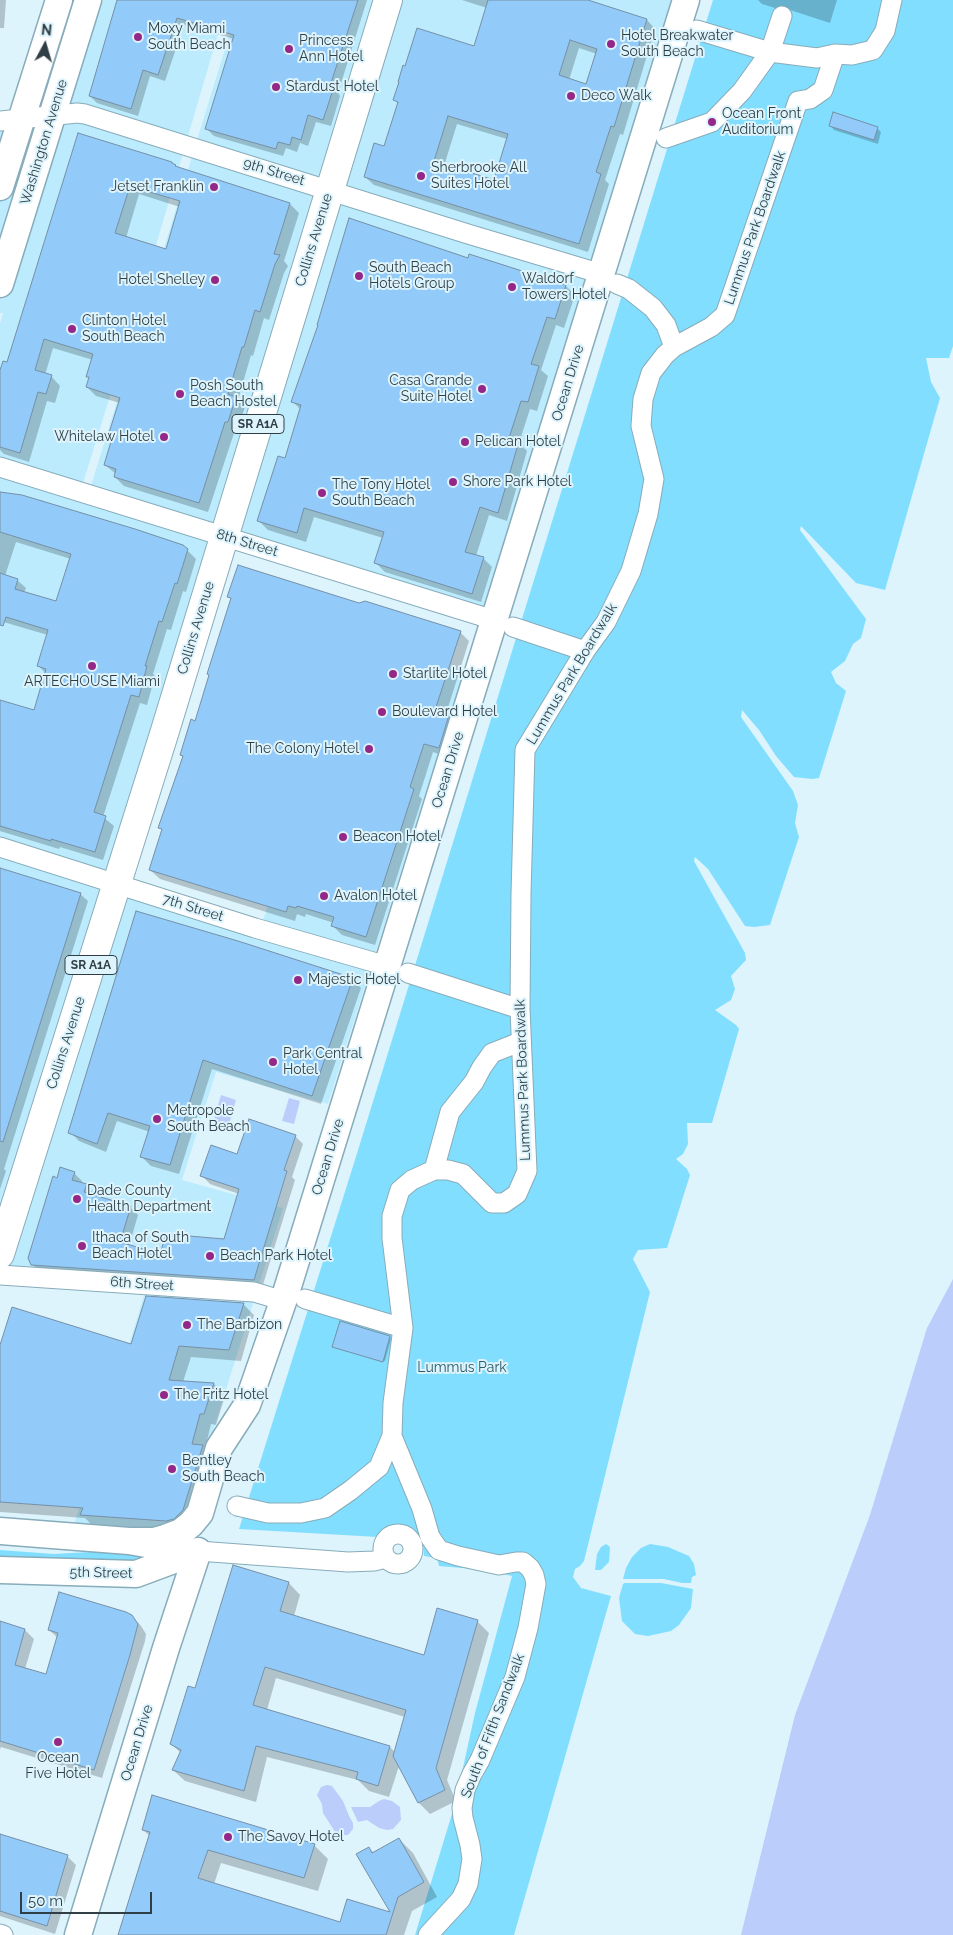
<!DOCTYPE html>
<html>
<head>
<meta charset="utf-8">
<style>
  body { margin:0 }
  #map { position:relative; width:953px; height:1935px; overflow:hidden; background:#ddf4fd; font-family:Raleway,sans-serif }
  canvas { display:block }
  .north { position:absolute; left:20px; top:20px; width:50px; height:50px; -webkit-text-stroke:4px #ddf4fd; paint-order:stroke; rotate:6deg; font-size:14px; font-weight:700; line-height:20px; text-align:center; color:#303f45 }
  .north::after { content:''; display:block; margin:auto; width:18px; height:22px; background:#303f45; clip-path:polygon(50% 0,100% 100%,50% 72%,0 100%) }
  .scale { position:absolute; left:20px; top:1892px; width:132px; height:22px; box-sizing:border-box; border:2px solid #303f45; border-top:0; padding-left:6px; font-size:15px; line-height:18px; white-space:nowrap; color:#303f45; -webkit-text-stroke:4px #ddf4fd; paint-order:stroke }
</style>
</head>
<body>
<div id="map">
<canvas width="953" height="1935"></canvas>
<div class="north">N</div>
<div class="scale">50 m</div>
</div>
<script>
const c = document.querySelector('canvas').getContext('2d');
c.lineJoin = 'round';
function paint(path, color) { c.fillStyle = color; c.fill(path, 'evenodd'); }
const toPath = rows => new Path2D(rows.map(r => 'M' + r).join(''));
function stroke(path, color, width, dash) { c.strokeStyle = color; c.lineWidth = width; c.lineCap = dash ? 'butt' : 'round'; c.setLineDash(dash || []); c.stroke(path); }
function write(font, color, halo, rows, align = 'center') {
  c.font = font + ' Raleway,sans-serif'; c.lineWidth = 4; c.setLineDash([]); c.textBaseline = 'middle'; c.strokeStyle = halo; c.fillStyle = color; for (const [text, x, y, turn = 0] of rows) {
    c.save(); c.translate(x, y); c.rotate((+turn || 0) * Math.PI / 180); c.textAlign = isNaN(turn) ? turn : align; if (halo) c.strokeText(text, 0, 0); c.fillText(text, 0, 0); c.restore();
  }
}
paint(toPath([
  [103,0,228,0,139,303,83,483,91,486,240,0,678,0,489,609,233,531,111,885,258,938,348,637,470,675,448,747,430,779,328,1104,216,1072,182,1180,283,1208,185,1520,176,1528,74,1525,149,1279,0,1269,0,324,3,313,0,313,0,129,61,134,74,85]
]), '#bbebfd');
paint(toPath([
  [713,0,953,0,953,346,949,358,926,358,931,382,940,398,885,590,856,583,801,526,800,530,866,619,861,638,853,644,845,661,831,672,836,683,846,691,819,778,812,779,794,777,776,756,759,730,742,710,741,717,793,791,798,805,795,823,799,837,770,925,754,927,745,926,708,869,695,857,694,861,745,953,746,960,731,976,735,989,731,1000,715,1010,736,1025,739,1029,712,1123,687,1123,688,1144,683,1154,676,1159,687,1169,690,1175,667,1248,638,1250,633,1259,650,1292,584,1561,580,1566,575,1569,573,1577,581,1588,611,1596,514,1935,415,1935,455,1804,475,1713,512,1576,485,1570,439,1566,437,1558,424,1556,423,1540,416,1532,405,1527,387,1529,378,1537,239,1529,354,1163],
  [606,1544,610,1547,609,1562,601,1570,595,1570,597,1554,601,1547],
  [650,1544,668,1547,689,1556,694,1564,696,1575,692,1577,691,1583,682,1583,664,1579,623,1579,626,1568,632,1557,641,1548],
  [0,1550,54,1554,126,1550,145,1553,145,1561,0,1558],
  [625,1583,661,1583,693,1589,691,1608,679,1625,671,1631,648,1636,635,1634,622,1621,619,1598,623,1584]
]), '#81deff');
paint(toPath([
  [221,1095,236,1100,227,1131,212,1126],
  [289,1098,300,1101,294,1124,282,1121],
  [953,1279,953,1935,741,1935,795,1715,870,1515,927,1328],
  [327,1785,332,1786,343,1801,349,1816,353,1823,353,1829,348,1835,337,1835,323,1813,322,1804,317,1795,321,1787],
  [384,1799,392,1801,400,1807,401,1820,393,1829,387,1830,379,1828,367,1820,358,1822,351,1807,370,1807,379,1801]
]), '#bacdfb');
paint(toPath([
  [0,0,6,0,4,28,0,28],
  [118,0,367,0,338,93,340,96,331,126,316,122,308,146,300,143,297,152,286,148,283,156,214,136,207,129,234,39,184,25,165,81,150,76,138,116,97,103,90,96],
  [462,0,584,0,647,20,655,29,623,135,620,134,605,180,609,184,588,252,374,185,365,177,385,148,398,104,395,100,475,47,487,8],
  [579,48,597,54,586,85,569,80],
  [457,124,507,139,494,181,444,166],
  [758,0,837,0,830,23,778,6,778,9,762,4],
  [830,125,877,128,881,132,878,144,834,130],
  [79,134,175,166,178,169,290,204,299,213,284,261,288,266,284,273,269,320,264,318,253,356,251,355,238,400,245,407,237,431,235,430,208,512,124,486,115,477,116,474,105,465,113,439,110,436,120,403,96,396,87,387,90,378,88,376,93,360,53,348,45,375,51,376,60,386,55,403,47,401,29,462,4,454,0,450,0,375,8,364],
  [139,194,180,207,167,250,126,238],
  [469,259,566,286,575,295,564,328,556,325,541,370,548,376,537,411,530,409,519,443,527,451,507,521,489,515,476,556,483,558,492,567,481,602,385,572,376,563,383,538,314,517,306,542,268,530,259,521,286,460,301,410,293,402],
  [0,492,183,546,196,559,186,592,183,591,171,630,167,629,153,674,155,676,147,705,140,703,103,817,114,826,103,860,60,847,59,849,0,831,0,701,34,712,46,674,38,665,48,635,0,621],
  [16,542,71,559,57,603,24,593,26,588,17,580,5,576],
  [229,597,359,604,460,632,469,641,446,714,458,725,448,757,433,752,419,796,422,799,375,945,342,935,333,926,334,923,306,914,305,917,297,914,295,921,160,879,150,870,162,830,160,828,184,758,181,755,196,722,232,600],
  [0,869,80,894,88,901,4,1169,6,1171,0,1189],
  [137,912,352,979,361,988,321,1104,212,1069,179,1174,151,1166,142,1157,150,1132,117,1121,106,1152,79,1141,70,1132],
  [295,1136,303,1144,292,1177,295,1180,262,1288,41,1273,32,1264,74,1173,82,1181,81,1184,86,1185,94,1193,93,1196,130,1207,138,1215,129,1246,161,1256,225,1240,239,1194,210,1184,202,1176,238,1155],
  [243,1304,254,1315,241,1361,191,1357,183,1382,214,1384,225,1396,216,1425,211,1424,205,1449,213,1458,178,1532,93,1526,85,1518,0,1512,0,1349,132,1345],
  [390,1337,391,1339,385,1361,334,1346],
  [289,1583,300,1595,294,1616,425,1656,477,1621,489,1633,447,1780,456,1801,430,1814,419,1803,399,1766,389,1797,369,1791,358,1780,267,1757,256,1802,185,1781,173,1770,181,1753,171,1744,195,1689],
  [276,1678,405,1717,395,1752,390,1747,267,1710],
  [132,1616,141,1626,146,1634,145,1641,102,1778,1,1747,0,1749,0,1622,25,1630,34,1639,25,1669,47,1676,58,1638,49,1630],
  [143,1830,314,1845,328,1859,318,1891,221,1863,214,1884,341,1923,392,1914,369,1848,374,1853,399,1839,413,1853,437,1897,412,1911,404,1935,120,1935,150,1836],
  [0,1836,67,1856,76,1865,55,1934,0,1916]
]), '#0003');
const building = toPath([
  [117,0,358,0,330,86,334,87,323,120,308,115,301,140,292,137,290,145,278,142,276,149,205,129,234,35,177,18,158,75,143,70,131,109,89,96,117,0],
  [488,0,588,0,647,19,614,127,611,126,596,172,601,174,579,244,364,177,374,143,384,146,398,102,393,100,399,82,398,82,403,65,405,66,417,28,474,46,488,0],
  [570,40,597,49,586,84,559,75,570,40],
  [448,116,508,134,494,180,434,161,448,116],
  [833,112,878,127,874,140,829,126,833,112],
  [78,133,172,162,172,163,176,165,175,166,290,203,274,254,280,255,275,264,260,312,255,310,244,347,242,347,228,394,236,397,228,422,225,422,199,503,114,477,116,469,104,465,112,438,108,436,120,398,86,387,89,377,86,377,93,354,44,339,35,370,52,375,46,394,38,392,20,453,0,447,0,370,3,361,7,362,78,133],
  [130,186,180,201,166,249,115,233,130,186],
  [349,218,468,258,469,254,566,285,555,319,547,317,531,364,539,366,528,402,521,401,509,438,519,441,498,513,480,507,465,552,484,557,472,594,374,563,384,532,304,508,297,533,257,521,278,456,285,458,301,405,291,402,318,325,317,325,349,218],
  [0,492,22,495,135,529,183,545,188,549,177,584,175,583,162,622,159,621,145,666,147,666,139,697,131,695,94,812,106,816,95,852,51,839,51,841,0,826,0,700,34,710,46,669,37,666,48,630,6,617,3,626,0,625,0,573,18,579,15,589,56,601,71,554,0,532,0,492],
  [238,565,359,603,365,601,461,631,435,710,449,715,439,748,424,744,410,787,414,789,366,937,331,926,334,917,297,906,296,908,288,906,286,912,149,870,162,829,158,828,183,756,180,755,191,719,195,721,209,675,207,674,231,598,227,597,238,565],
  [0,868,81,893,3,1142,0,1141,0,868],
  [136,911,238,941,353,978,312,1096,203,1060,170,1165,140,1157,150,1126,108,1113,97,1144,68,1133,136,911],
  [249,1119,296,1135,284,1170,287,1171,254,1280,31,1265,28,1258,53,1176,57,1178,60,1167,75,1172,72,1180,87,1184,84,1192,131,1206,120,1242,160,1254,166,1234,224,1239,239,1189,200,1176,211,1145,237,1154,249,1119],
  [146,1296,244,1303,229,1350,179,1346,169,1380,214,1383,204,1414,200,1414,192,1444,203,1445,183,1510,174,1519,166,1521,80,1515,83,1508,0,1502,0,1345,12,1307,131,1344,146,1296],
  [340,1321,390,1336,383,1362,332,1347,340,1321],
  [233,1565,289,1582,280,1611,424,1655,437,1608,478,1620,436,1768,445,1790,418,1803,393,1756,406,1710,265,1667,253,1705,390,1746,378,1786,356,1779,358,1772,256,1746,244,1791,172,1770,181,1750,170,1744,188,1686,195,1688,233,1565],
  [59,1592,126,1612,132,1615,138,1624,130,1655,94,1770,0,1741,0,1621,25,1629,15,1665,46,1674,58,1633,48,1630,59,1592],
  [152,1795,315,1844,304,1878,208,1850,198,1878,340,1922,347,1899,390,1912,356,1854,369,1847,372,1853,399,1838,424,1882,398,1897,386,1935,118,1935,150,1832,142,1830,152,1795],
  [0,1834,68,1855,47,1926,0,1911,0,1834]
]);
paint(building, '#92cafa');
stroke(building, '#7690a6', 1);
const street = toPath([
  [697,30,770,52,782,16],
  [0,121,77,113,85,114,468,234,602,274],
  [666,138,712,122,742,91,770,52,817,58,835,54],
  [617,284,629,289,653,308,666,325,674,347],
  [0,467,494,620],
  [513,627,585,651],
  [0,847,255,928,387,966],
  [408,973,520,1009],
  [434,1170,450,1112,474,1082,482,1067,492,1053,520,1042],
  [0,1275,254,1292,284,1301],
  [305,1299,403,1328],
  [392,1436,422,1509,430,1537,439,1550,458,1556,499,1565,516,1562,523,1562,530,1568,534,1575,536,1584,528,1628,515,1677,480,1760,472,1774,465,1790,462,1808,463,1818,470,1845,472,1859,468,1884,461,1899,428,1935],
  [237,1506,268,1513,301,1513,325,1508,351,1490,379,1467,392,1436,393,1403,403,1328,392,1238,392,1216,400,1190,412,1180,434,1170,448,1170,463,1174,492,1203,504,1203,517,1194,527,1171,520,1009,521,894,525,750,585,651,606,622,631,571,648,514,654,479,641,426,643,399,651,373,665,355,674,347,711,327,725,315,798,101,810,99,823,90,835,54,852,55,873,50,885,31,892,0],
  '383 1549a15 15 0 1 1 30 0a15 15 0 1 1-30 0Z',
  [198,1551,348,1562,374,1561,386,1558],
  [0,1934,3,1935]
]);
const secondary = toPath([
  [0,187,59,0],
  [0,284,88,0],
  [0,1531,129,1541,146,1544],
  [129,1541,154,1541,165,1538,181,1532,191,1524,200,1513,219,1448,247,1405,286,1293,686,0],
  [0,1570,136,1574,198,1551],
  [78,1935,166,1648,198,1551]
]);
const primary = toPath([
  [0,1254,164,734,388,0]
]);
stroke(street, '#87acba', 21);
stroke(secondary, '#87acba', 29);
stroke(primary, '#87acba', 30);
stroke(street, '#fff', 19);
stroke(secondary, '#fff', 26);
stroke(primary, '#fff', 28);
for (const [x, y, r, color] of [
  [138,37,5,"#952788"],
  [611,44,5,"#952788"],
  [289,49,5,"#952788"],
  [276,87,5,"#952788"],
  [571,96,5,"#952788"],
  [712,122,5,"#952788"],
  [421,176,5,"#952788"],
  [214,187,5,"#952788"],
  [359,276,5,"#952788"],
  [215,280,5,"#952788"],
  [512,287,5,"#952788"],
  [72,329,5,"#952788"],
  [482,389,5,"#952788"],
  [180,394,5,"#952788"],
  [164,437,5,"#952788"],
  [465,442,5,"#952788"],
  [453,482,5,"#952788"],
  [322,493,5,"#952788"],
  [92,666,5,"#952788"],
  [393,674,5,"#952788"],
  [382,712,5,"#952788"],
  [369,749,5,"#952788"],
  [343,837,5,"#952788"],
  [324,896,5,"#952788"],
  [298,980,5,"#952788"],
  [273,1062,5,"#952788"],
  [157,1119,5,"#952788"],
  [77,1199,5,"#952788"],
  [82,1246,5,"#952788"],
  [210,1256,5,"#952788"],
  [187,1325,5,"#952788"],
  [164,1395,5,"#952788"],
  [172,1469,5,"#952788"],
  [58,1742,5,"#952788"],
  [228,1837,5,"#952788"]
]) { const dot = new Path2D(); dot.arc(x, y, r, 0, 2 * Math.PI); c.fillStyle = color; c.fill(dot); stroke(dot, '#ddf4fd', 2); }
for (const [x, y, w] of [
  [258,424,52],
  [91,965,52]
]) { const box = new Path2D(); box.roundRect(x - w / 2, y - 9.5, w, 19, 4); c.fillStyle = '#ddf4fd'; c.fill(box); stroke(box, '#303f45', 1); }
write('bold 12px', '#303f45', null, [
  ["SR A1A",258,424],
  ["SR A1A",91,965]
]);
write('14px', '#303f45', '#ddf4fd', [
  ["Moxy Miami",148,29],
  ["South Beach",148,45],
  ["Hotel Breakwater",621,36],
  ["South Beach",621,52],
  ["Princess",299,41],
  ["Ann Hotel",299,57],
  ["Stardust Hotel",286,87],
  ["Deco Walk",581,96],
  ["Ocean Front",722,114],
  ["Auditorium",722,130],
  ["Sherbrooke All",431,168],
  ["Suites Hotel",431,184],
  ["Jetset Franklin",204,187,"right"],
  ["South Beach",369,268],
  ["Hotels Group",369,284],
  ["Waldorf",522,279],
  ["Towers Hotel",522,295],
  ["Hotel Shelley",205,280,"right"],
  ["Clinton Hotel",82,321],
  ["South Beach",82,337],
  ["Casa Grande",472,381,"right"],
  ["Suite Hotel",472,397,"right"],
  ["Posh South",190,386],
  ["Beach Hostel",190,402],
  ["Whitelaw Hotel",154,437,"right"],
  ["Pelican Hotel",475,442],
  ["Shore Park Hotel",463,482],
  ["The Tony Hotel",332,485],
  ["South Beach",332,501],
  ["Starlite Hotel",403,674],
  ["ARTECHOUSE Miami",92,682,"center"],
  ["Boulevard Hotel",392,712],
  ["The Colony Hotel",359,749,"right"],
  ["Beacon Hotel",353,837],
  ["Avalon Hotel",334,896],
  ["Majestic Hotel",308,980],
  ["Park Central",283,1054],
  ["Hotel",283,1070],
  ["Metropole",167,1111],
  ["South Beach",167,1127],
  ["Dade County",87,1191],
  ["Health Department",87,1207],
  ["Ithaca of South",92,1238],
  ["Beach Hotel",92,1254],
  ["Beach Park Hotel",220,1256],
  ["The Barbizon",197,1325],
  ["The Fritz Hotel",174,1395],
  ["Bentley",182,1461],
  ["South Beach",182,1477],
  ["Ocean",58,1758,"center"],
  ["Five Hotel",58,1774,"center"],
  ["The Savoy Hotel",238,1837]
], 'left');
write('14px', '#303f45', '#ddf4fd', [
  ["Washington Avenue",44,142,-73],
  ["9th Street",274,172,17],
  ["Lummus Park Boardwalk",755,228,-71],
  ["Collins Avenue",314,240,-73],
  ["Ocean Drive",568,383,-73],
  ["8th Street",247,543,17],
  ["Collins Avenue",196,628,-73],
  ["Lummus Park Boardwalk",572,674,-59],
  ["Ocean Drive",448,770,-73],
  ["7th Street",193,908,17],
  ["Collins Avenue",66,1043,-72],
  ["Lummus Park Boardwalk",523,1080,-92],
  ["Ocean Drive",328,1157,-73],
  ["6th Street",142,1284,4],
  ["5th Street",101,1573,1],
  ["South of Fifth Sandwalk",493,1726,-69],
  ["Ocean Drive",137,1743,-73]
]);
write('14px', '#2a5969', '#ddf4fd', [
  ["Lummus Park",462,1368]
]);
</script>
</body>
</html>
